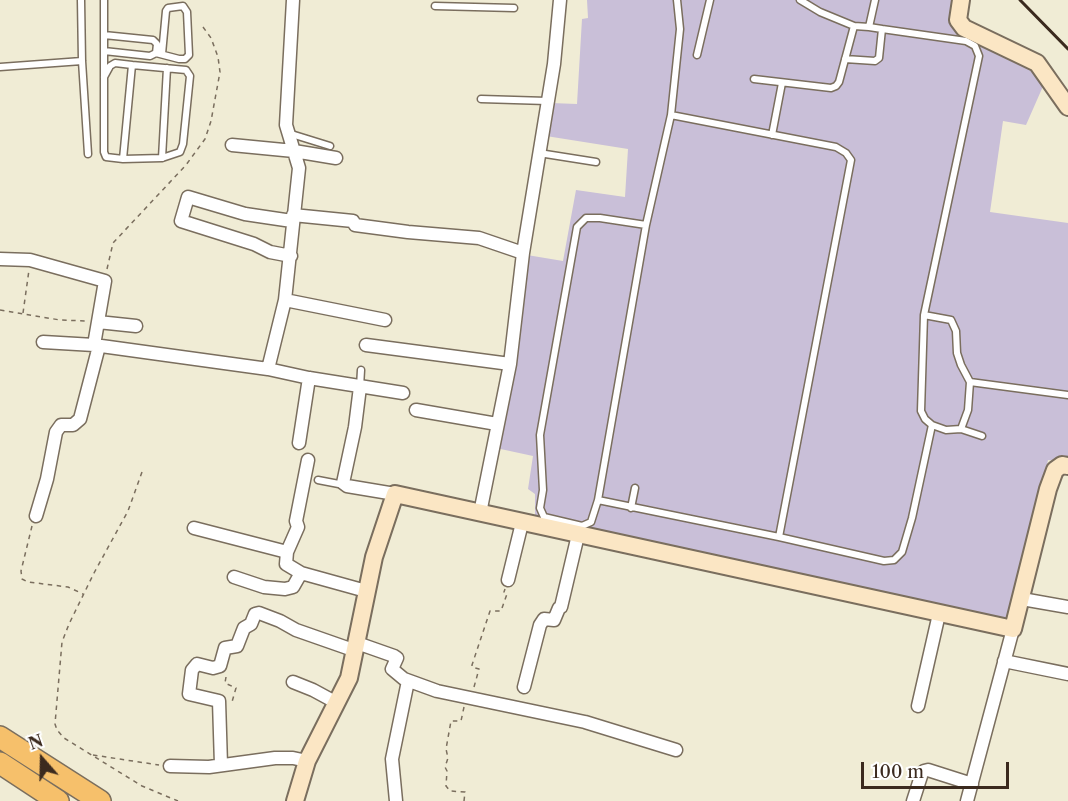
<!DOCTYPE html>
<html>
<head>
<meta charset="utf-8">
<style>
  body { margin:0 }
  #map { position:relative; width:1068px; height:801px; overflow:hidden; background:#f0ecd5; font-family:"Libre Caslon Text",serif }
  canvas { display:block }
  .north { position:absolute; left:12px; top:729px; width:60px; height:60px; -webkit-text-stroke:4px #fff; paint-order:stroke; rotate:340deg; font-size:16px; font-weight:700; line-height:24px; text-align:center; color:#3b2a1e }
  .north::after { content:''; display:block; margin:auto; width:21px; height:27px; background:#3b2a1e; clip-path:polygon(50% 0,100% 100%,50% 72%,0 100%) }
  .scale { position:absolute; left:861px; top:762px; width:148px; height:27px; box-sizing:border-box; border:3px solid #3b2a1e; border-top:0; padding-left:8px; font-size:18px; line-height:21px; white-space:nowrap; color:#3b2a1e; -webkit-text-stroke:4px #fff; paint-order:stroke }
</style>
</head>
<body>
<div id="map">
<canvas width="1068" height="801"></canvas>
<div class="north">N</div>
<div class="scale">100 m</div>
</div>
<script>
const c = document.querySelector('canvas').getContext('2d');
c.lineJoin = 'round';
function paint(path, color) { c.fillStyle = color; c.fill(path, 'evenodd'); }
const toPath = rows => new Path2D(rows.map(r => 'M' + r).join(''));
function stroke(path, color, width, dash) { c.strokeStyle = color; c.lineWidth = width; c.lineCap = dash ? 'butt' : 'round'; c.setLineDash(dash || []); c.stroke(path); }
paint(toPath([
  [587,0,956,0,953,22,1029,62,1044,84,1026,125,1003,121,990,212,1068,223,1068,462,1048,460,1014,613,1008,619,1002,622,535,519,535,494,528,489,533,456,496,448,527,255,563,261,576,190,625,197,628,149,546,136,551,103,577,104,582,19,588,18]
]), '#c9bfd8');
const lane = toPath([
  [81,0,82,61,88,154],
  [104,0,104,152,106,157,123,159,162,158,180,152,183,144,190,76,186,70,132,65,123,159],
  [800,0,820,12,854,26],
  [435,6,514,8],
  [104,51,150,56,156,53,157,44,153,40,104,35],
  [156,53,179,59,185,59,189,55,187,12,183,6,168,8,166,11,162,54],
  [697,55,710,0],
  [845,59,875,61,879,58,882,29,869,27,875,0],
  [0,67,82,61],
  [104,77,110,66,115,63,132,65],
  [754,79,831,88,836,86,839,82,854,26,869,27],
  [481,99,547,101],
  [288,133,330,146],
  [772,135,782,83],
  [539,153,596,162],
  [162,158,167,68],
  [646,225,598,500,591,522,582,526,544,517,540,508,543,490,540,435,577,227,586,218,600,218,646,225,671,115],
  [924,315,951,320,956,331,957,353,961,365,970,382,968,410,961,429,946,430,932,425],
  [970,382,1068,395],
  [360,387,361,370],
  [961,429,982,436],
  [318,480,344,485],
  [598,500,779,537,851,160,846,153,836,147,671,115,680,29,677,0],
  [631,508,635,488],
  [779,537,884,561,894,560,902,552,912,518,932,425,925,419,921,411,924,315,979,56,975,46,966,41,882,29]
]);
const street = toPath([
  [232,145,294,151,336,158],
  [293,215,353,221,355,225,408,232,479,238,523,253],
  [291,256,270,252,254,244,181,221,188,197,245,214,292,221],
  [0,259,30,260,105,281,94,345],
  [285,300,385,320],
  [98,322,136,326],
  [43,342,94,345,268,369,309,378,403,393],
  [366,345,510,364],
  [268,369,285,300,299,168,286,125,293,0],
  [360,387,355,427,343,483,347,486,395,494],
  [416,410,497,424],
  [299,443,309,378],
  [308,460,296,521,298,527,287,552,286,564,301,573,366,591],
  [480,513,510,364,523,253,554,64,560,0],
  [36,516,47,479,56,432,61,425,73,425,80,419,99,346],
  [194,528,287,552],
  [234,577,264,587,285,589,293,587,301,573],
  [508,580,522,523],
  [1022,599,1068,607],
  [357,643,394,656,397,658,392,669,404,679,437,691,585,722,676,750],
  [1004,661,1068,674],
  [293,682,313,690,337,703],
  [524,687,540,625,544,619,554,620,559,608,561,607,578,535],
  [918,706,939,614],
  [221,765,219,701,189,694,192,670,197,664,213,668,220,666,225,648,237,646,244,628,251,624,255,614,259,613,280,621,296,630,356,651],
  [170,766,209,767,275,758,293,758,307,761],
  [396,801,392,759,408,681],
  [913,801,922,773,924,771,928,770,972,784],
  [967,801,1013,629]
]);
const secondary = toPath([
  [961,0,958,20,964,28,1037,63,1068,107],
  [295,801,307,761,349,678,374,557,395,494,1013,629,1048,489,1055,470,1062,465,1068,466]
]);
const highway = toPath([
  [0,737,100,801],
  [0,763,58,801]
]);
stroke(lane, '#7a6e5e', 9);
stroke(street, '#7a6e5e', 15);
stroke(secondary, '#7a6e5e', 20);
stroke(highway, '#7a6e5e', 24);
stroke(toPath([
  [107,269,113,243,186,165,205,139,211,121,220,72,218,57,211,38,203,27],
  [0,310,60,320,86,321],
  [23,313,29,270],
  [142,472,128,511,94,573,69,624,62,642,55,724,57,730,64,738,142,786,178,801],
  [32,526,21,571,22,579,28,582,68,587,83,594],
  [226,677,225,683,236,688,232,702,229,703],
  [474,687,479,669,472,667,472,665,490,611,501,611,507,594,504,592,505,589],
  [464,707,461,721,451,721,446,749,448,758,445,767,447,771,446,786,450,791,465,792,464,801],
  [93,755,159,765]
]), '#7a6e5e', 1.5, [4.5, 4.5]);
stroke(lane, '#fff', 6);
stroke(street, '#fff', 12);
stroke(secondary, '#fbe6c4', 16);
stroke(highway, '#f6c06b', 21);
stroke(toPath([
  [1020,0,1068,49]
]), '#3b2a1e', 3);
</script>
</body>
</html>
